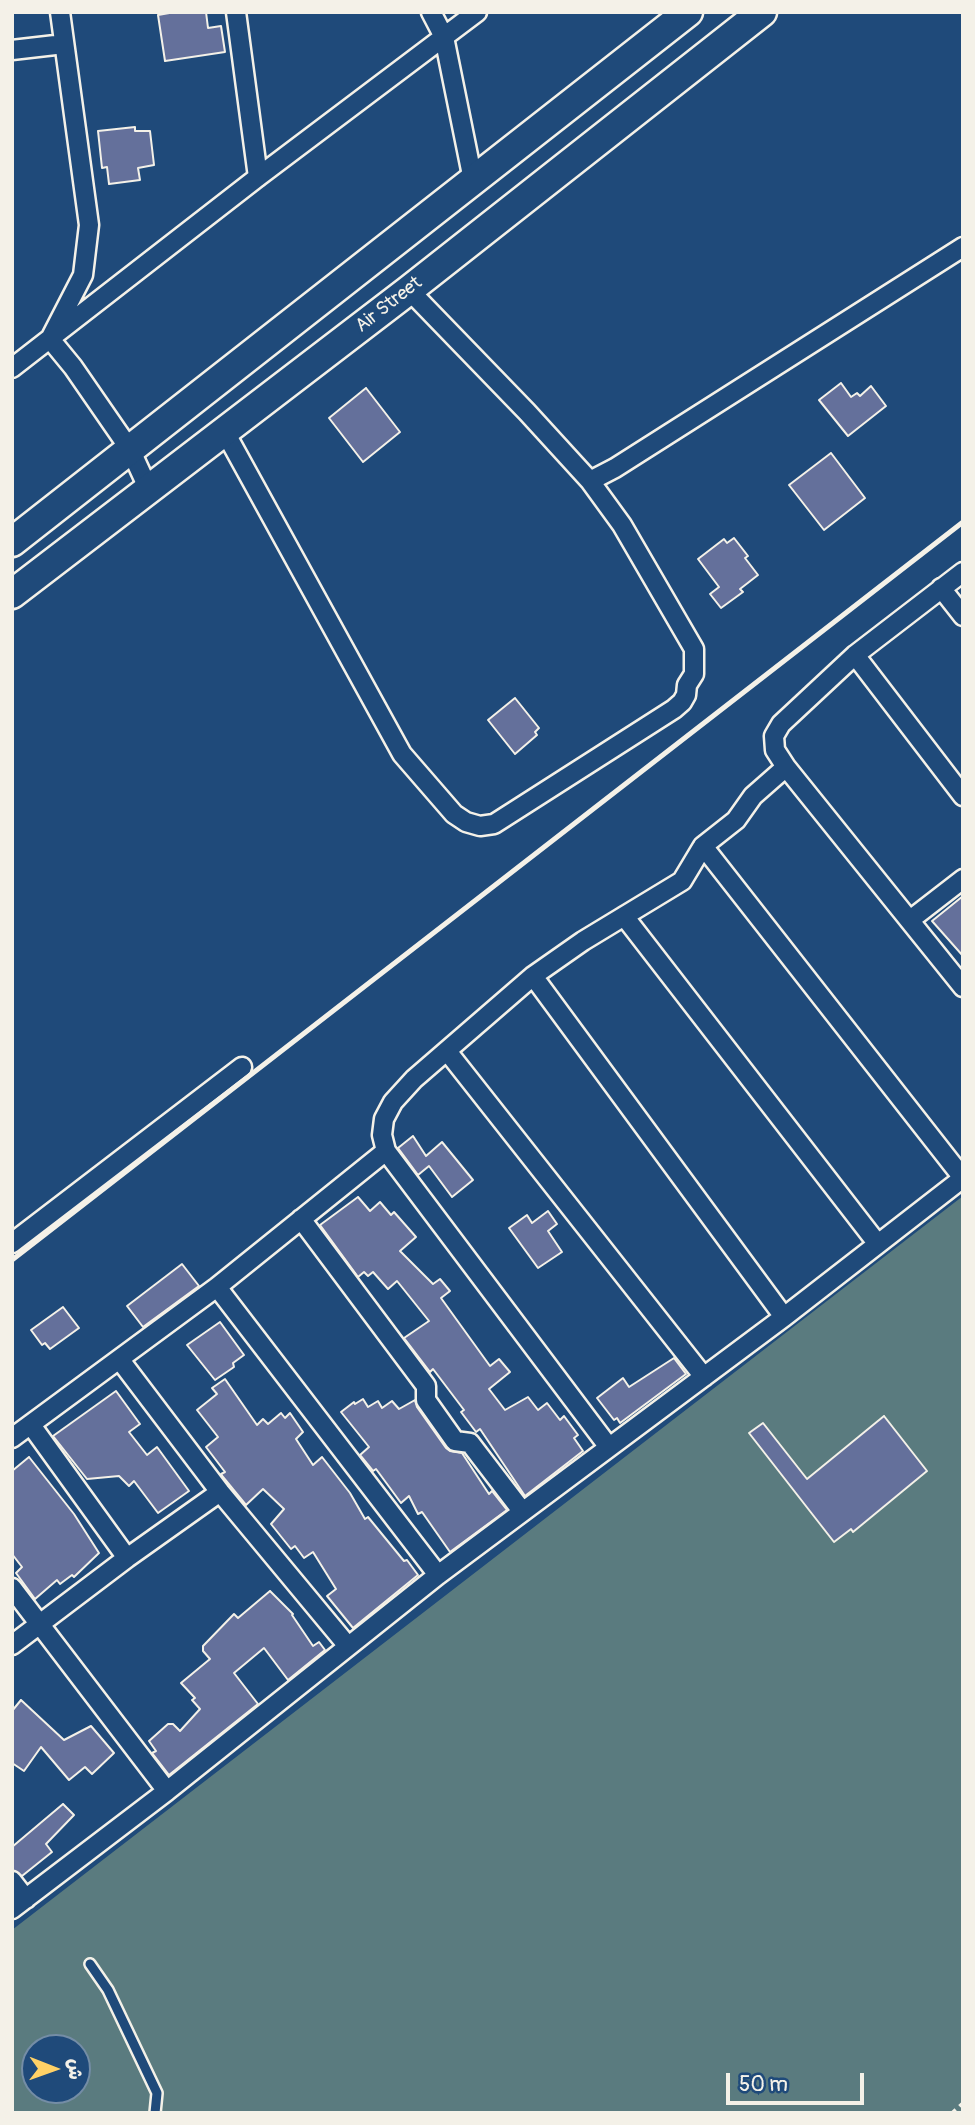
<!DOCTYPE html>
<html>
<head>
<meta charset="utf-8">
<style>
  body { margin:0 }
  #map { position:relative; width:975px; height:2125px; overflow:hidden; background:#1f4a7a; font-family:Pangolin,"Playpen Sans Arabic",sans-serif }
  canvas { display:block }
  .frame { position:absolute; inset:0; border:14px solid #f4f1e8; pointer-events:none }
  .north { position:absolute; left:21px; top:2034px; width:70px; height:70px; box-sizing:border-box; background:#1f4a7a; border:2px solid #748da6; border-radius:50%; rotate:91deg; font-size:19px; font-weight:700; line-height:28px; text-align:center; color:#f4f1e8 }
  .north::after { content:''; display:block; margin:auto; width:24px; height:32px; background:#ffd166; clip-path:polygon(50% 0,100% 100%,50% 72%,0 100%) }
  .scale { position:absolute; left:726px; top:2073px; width:138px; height:32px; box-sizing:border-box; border:4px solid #f4f1e8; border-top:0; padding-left:9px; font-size:21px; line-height:24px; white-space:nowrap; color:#f4f1e8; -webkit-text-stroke:5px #1f4a7a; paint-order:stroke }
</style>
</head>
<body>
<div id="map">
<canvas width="975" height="2125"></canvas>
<div class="frame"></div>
<div class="north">ش</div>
<div class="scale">50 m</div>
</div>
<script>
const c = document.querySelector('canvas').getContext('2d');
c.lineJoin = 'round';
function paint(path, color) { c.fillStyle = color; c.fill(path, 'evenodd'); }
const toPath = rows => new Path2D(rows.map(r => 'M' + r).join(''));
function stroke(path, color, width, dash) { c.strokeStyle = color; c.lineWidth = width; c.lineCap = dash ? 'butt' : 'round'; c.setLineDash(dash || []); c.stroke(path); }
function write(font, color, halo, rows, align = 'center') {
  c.font = font + ' Pangolin,sans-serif'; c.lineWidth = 5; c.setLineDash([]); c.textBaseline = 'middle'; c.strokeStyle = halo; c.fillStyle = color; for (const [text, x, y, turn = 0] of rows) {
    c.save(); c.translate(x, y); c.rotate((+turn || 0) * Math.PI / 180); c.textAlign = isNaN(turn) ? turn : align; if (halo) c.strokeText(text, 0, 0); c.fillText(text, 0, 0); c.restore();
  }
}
paint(toPath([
  [963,1196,963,2113,12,2113,12,1930],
  [35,2048,77,2048,77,2090,35,2090]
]), '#5a7b7f');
const building = toPath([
  [175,12,206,12,208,28,221,26,225,52,165,61,158,15,175,12],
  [135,127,135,131,150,131,154,165,138,168,140,180,109,184,107,167,102,168,98,131,135,127],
  [841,383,851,397,857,393,860,396,871,386,886,406,848,436,819,400,841,383],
  [366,388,400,432,363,462,329,418,366,388],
  [831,453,865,498,824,530,789,485,831,453],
  [734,538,748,556,745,558,758,575,740,589,743,592,721,608,710,594,719,587,698,559,724,539,727,543,734,538],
  [515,698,539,728,535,732,537,735,515,754,488,720,515,698],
  [963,896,963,956,932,921,963,896],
  [413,1136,426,1156,442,1142,473,1180,452,1197,429,1166,418,1175,398,1148,413,1136],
  [358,1197,370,1211,380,1202,391,1215,394,1212,416,1237,400,1251,433,1284,440,1279,450,1291,441,1298,490,1366,499,1359,510,1372,489,1389,505,1410,528,1397,538,1410,547,1403,560,1420,564,1416,578,1435,574,1438,583,1451,525,1496,480,1429,476,1432,461,1412,464,1410,433,1369,430,1372,404,1338,429,1321,397,1281,388,1289,373,1272,368,1276,364,1272,358,1277,320,1225,358,1197],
  [548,1211,557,1224,548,1231,562,1252,538,1268,509,1228,527,1215,532,1223,548,1211],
  [182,1264,199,1286,143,1327,127,1306,182,1264],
  [63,1307,79,1328,50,1349,45,1343,42,1345,31,1330,63,1307],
  [220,1322,244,1355,233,1363,234,1367,215,1380,187,1345,220,1322],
  [674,1358,686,1374,620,1423,617,1418,614,1420,597,1398,623,1378,629,1387,674,1358],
  [225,1379,257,1425,263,1419,268,1424,281,1413,285,1418,290,1413,303,1432,296,1439,313,1465,322,1457,350,1493,365,1519,368,1517,404,1561,407,1560,418,1575,353,1628,327,1596,336,1589,313,1552,304,1558,295,1546,291,1549,271,1524,284,1509,263,1489,246,1505,223,1477,221,1474,225,1472,206,1447,218,1437,197,1410,217,1394,212,1388,225,1379],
  [116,1391,140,1424,129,1432,147,1455,157,1447,189,1491,158,1513,134,1481,129,1486,119,1476,87,1479,53,1436,116,1391],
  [363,1399,368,1407,378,1401,382,1408,392,1401,399,1409,415,1400,417,1407,446,1448,450,1451,462,1453,489,1494,492,1491,507,1510,450,1552,422,1512,418,1514,409,1496,401,1503,376,1469,373,1471,360,1455,369,1447,341,1412,354,1402,355,1404,363,1399],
  [884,1416,927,1471,853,1532,851,1529,834,1542,749,1433,763,1423,807,1479,884,1416],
  [29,1457,74,1514,99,1553,74,1577,72,1575,60,1584,57,1580,35,1599,16,1573,22,1567,12,1554,12,1471,29,1457],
  [270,1591,293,1614,292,1615,313,1646,319,1642,325,1650,288,1680,264,1648,234,1673,258,1704,169,1775,152,1753,156,1751,149,1741,168,1724,173,1724,180,1731,200,1709,192,1700,195,1698,181,1683,210,1659,203,1651,203,1646,234,1614,238,1618,270,1591],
  [21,1700,64,1740,91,1726,114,1753,92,1774,85,1767,69,1780,41,1747,24,1771,12,1763,12,1711,21,1700],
  [63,1804,74,1815,46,1844,52,1852,22,1876,12,1870,12,1847,63,1804]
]);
paint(building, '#64709b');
stroke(building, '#f4f1e8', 2);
const service = toPath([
  [90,1964,108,1990,157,2093,155,2113]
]);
const minor = toPath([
  [60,12,89,225,83,275,50,339,73,367,131,451,149,490],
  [236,12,258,177],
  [431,12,444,37,473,180],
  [12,50,64,44],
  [12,368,258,177,477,12],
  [225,432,402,754,454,814,466,822,480,826,494,824,674,709,682,702,686,695,687,685,694,674,694,649,622,525,590,481,527,412,409,290],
  [590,481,615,468,963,247],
  [963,572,855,655,781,724,774,736,775,750,786,767,963,987],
  [941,588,963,616],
  [855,655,963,796],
  [703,846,963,1178],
  [624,916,877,1243],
  [910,920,963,879],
  [533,976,784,1317],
  [447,1051,704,1377],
  [301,1219,426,1386,426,1400,455,1441,470,1443,522,1511],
  [12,1243,242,1067],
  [217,1287,438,1575],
  [120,1360,220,1492,347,1645],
  [31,1425,127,1558],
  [12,1438,217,1287,386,1151],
  [608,1446,386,1151,382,1135,384,1119,393,1102,414,1079,533,976,583,941,682,881,703,846,736,820,753,796,786,767],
  [12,1588,167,1791],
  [12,1645,127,1558,220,1492],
  [12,1881,26,1899],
  [12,1909,167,1791,438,1575,784,1317,963,1178]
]);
const primary = toPath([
  [12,542,688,12],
  [12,594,409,290,762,12]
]);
stroke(service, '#f4f1e8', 14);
stroke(minor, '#f4f1e8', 23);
stroke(primary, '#f4f1e8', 33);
stroke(toPath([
  [952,2113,963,2103]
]), '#f4f1e8', 3.5, [5, 5]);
stroke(service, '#1f4a7a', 9);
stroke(minor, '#1f4a7a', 18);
stroke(primary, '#1f4a7a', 28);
stroke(toPath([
  [12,1260,963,522]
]), '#f4f1e8', 5);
write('19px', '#f4f1e8', '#1f4a7a', [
  ["Air Street",389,305,-38]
]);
</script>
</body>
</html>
